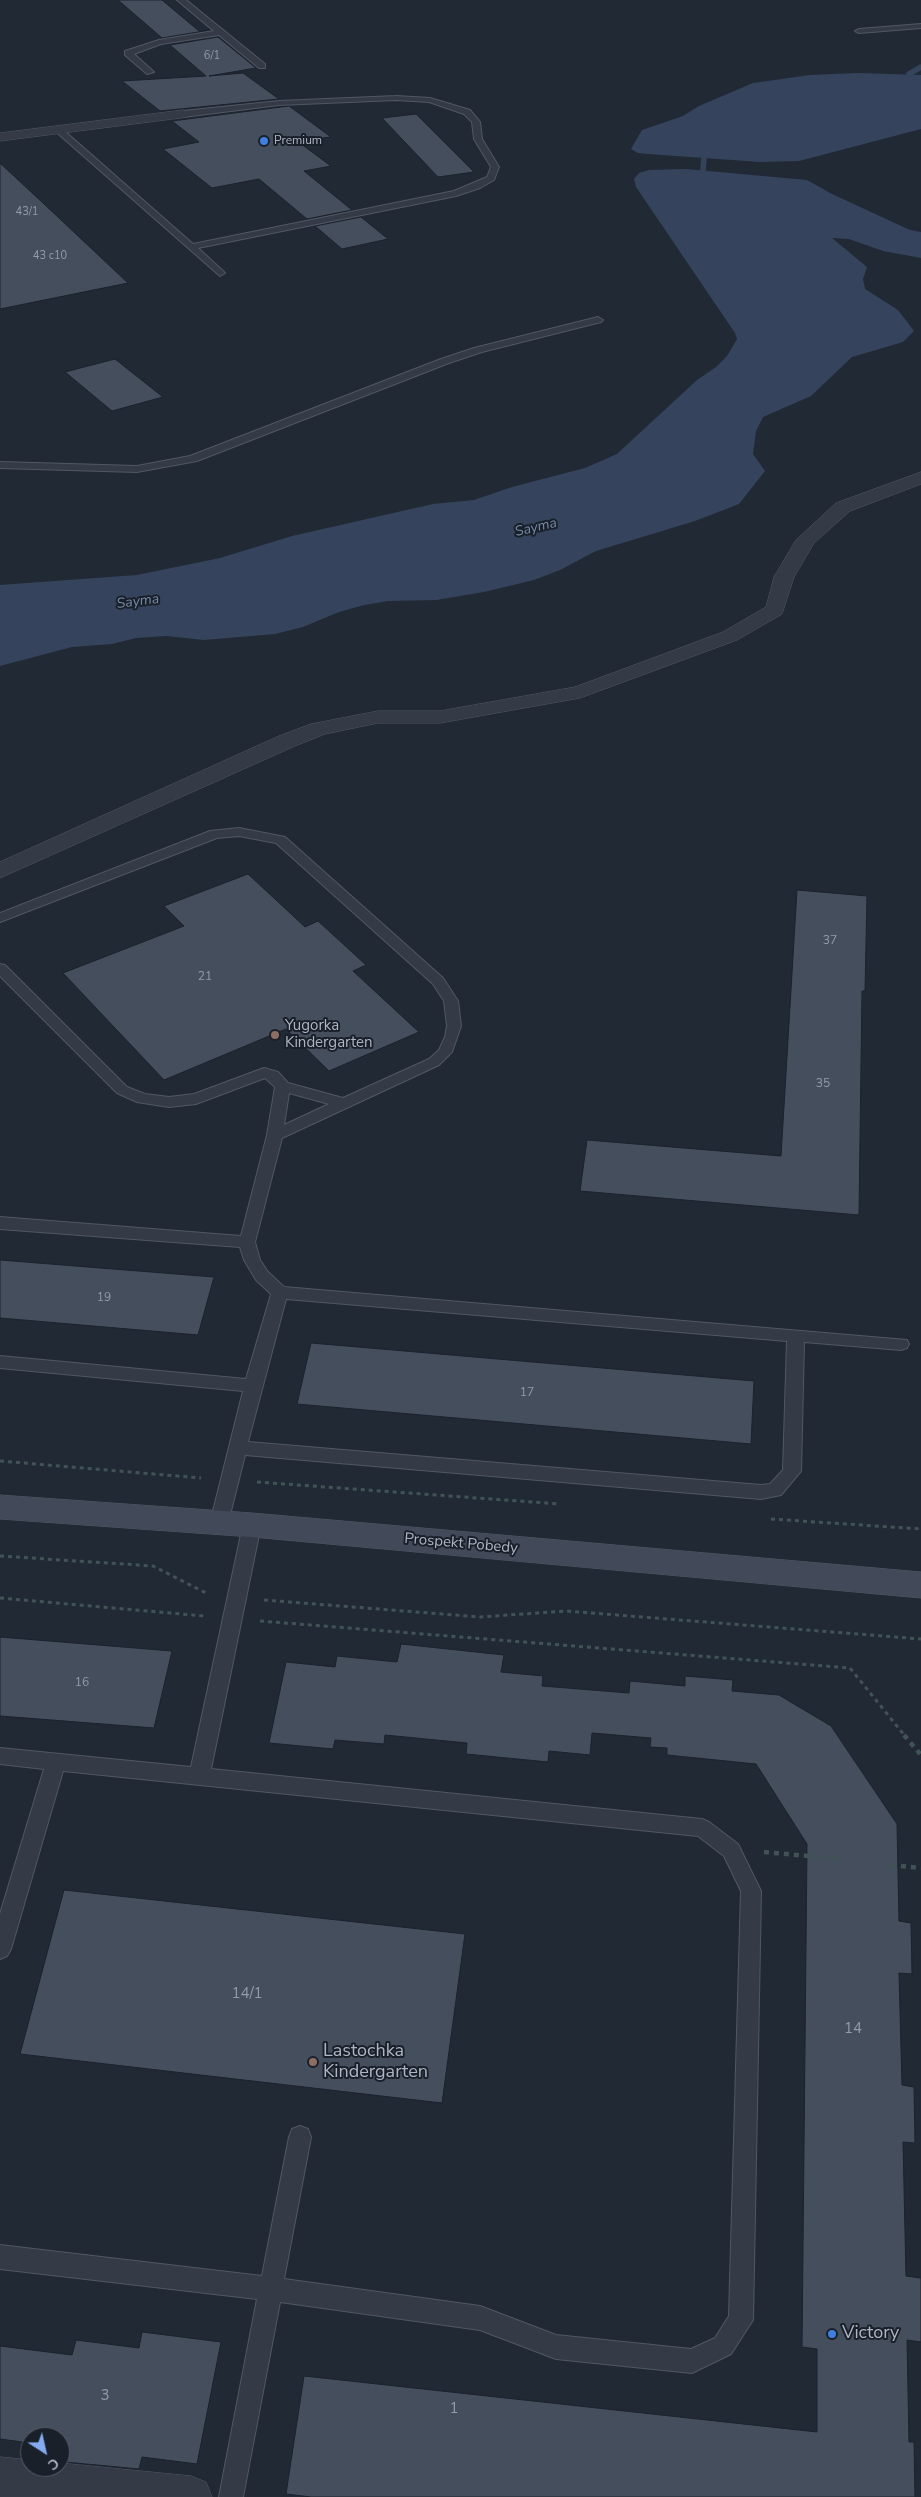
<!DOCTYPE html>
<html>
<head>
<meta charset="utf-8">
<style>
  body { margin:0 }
  #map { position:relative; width:921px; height:2497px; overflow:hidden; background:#212935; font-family:"Nunito Sans",sans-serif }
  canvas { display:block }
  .north { position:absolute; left:20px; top:2427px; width:50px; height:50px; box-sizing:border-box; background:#19202a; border:1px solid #555c67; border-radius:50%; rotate:145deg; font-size:14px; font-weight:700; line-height:20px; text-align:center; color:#aeb5c3 }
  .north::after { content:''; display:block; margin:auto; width:18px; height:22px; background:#84abf2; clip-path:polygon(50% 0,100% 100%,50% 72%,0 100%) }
</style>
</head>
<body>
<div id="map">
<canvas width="921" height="2497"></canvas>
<div class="north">С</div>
</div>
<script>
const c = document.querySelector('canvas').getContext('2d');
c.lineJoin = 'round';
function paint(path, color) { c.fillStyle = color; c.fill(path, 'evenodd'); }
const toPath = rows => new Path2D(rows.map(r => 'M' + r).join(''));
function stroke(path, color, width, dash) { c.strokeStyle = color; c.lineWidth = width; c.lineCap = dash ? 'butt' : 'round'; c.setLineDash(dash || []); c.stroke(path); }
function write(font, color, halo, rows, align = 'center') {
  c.font = font + ' "Nunito Sans",sans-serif'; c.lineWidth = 4; c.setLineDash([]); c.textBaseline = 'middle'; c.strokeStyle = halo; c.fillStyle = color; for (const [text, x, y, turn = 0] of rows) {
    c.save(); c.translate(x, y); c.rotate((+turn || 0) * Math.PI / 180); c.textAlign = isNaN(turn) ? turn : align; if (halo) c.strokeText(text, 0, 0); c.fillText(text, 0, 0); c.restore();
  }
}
paint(toPath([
  [858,73,921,75,921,129,799,161,760,162,648,154,638,153,631,149,642,130,683,116,699,106,753,83,810,75],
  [686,169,807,180,832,194,910,230,921,232,921,258,883,251,849,239,832,238,867,267,863,279,865,289,898,310,914,331,903,342,852,357,811,396,763,417,756,431,753,454,765,471,739,504,695,521,596,551,560,570,534,580,484,592,436,600,388,601,364,605,339,612,303,627,275,634,204,640,166,636,136,638,112,644,72,647,0,666,0,585,137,575,220,558,292,536,433,504,474,500,512,487,585,468,617,454,697,380,716,367,727,356,737,339,735,333,636,187,634,179,639,173,649,170]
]), '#35445c');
stroke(toPath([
  [909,74,921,67],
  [703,170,704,158]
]), '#35445c', 5.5);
const building = toPath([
  [118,0,162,0,199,31,210,30,162,38,118,0],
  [218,37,256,68,209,76,243,73,279,99,160,111,122,81,206,76,170,45,218,37],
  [289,106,331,137,297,141,331,166,304,171,352,210,307,219,259,179,212,188,163,149,199,142,172,121,289,106],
  [416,114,474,172,438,177,382,118,416,114],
  [0,163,59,218,128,283,0,309,0,163],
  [361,217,388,239,342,249,315,226,361,217],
  [115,359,163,397,112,411,65,372,115,359],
  [248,874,305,927,318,921,366,965,353,971,419,1032,329,1071,286,1029,164,1080,63,973,184,926,164,906,248,874],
  [797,890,867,896,865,991,862,991,859,1215,580,1191,587,1140,781,1156,797,890],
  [0,1260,214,1277,198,1335,0,1318,0,1260],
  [311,1343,754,1381,751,1444,297,1404,311,1343],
  [0,1637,172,1651,154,1728,0,1716,0,1637],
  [401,1644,504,1655,501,1672,543,1676,542,1686,629,1693,630,1681,685,1686,685,1676,733,1680,732,1691,779,1695,831,1726,897,1824,899,1921,911,1923,912,1974,899,1973,902,2085,914,2087,915,2143,903,2142,906,2276,921,2278,921,2342,907,2340,909,2442,914,2442,915,2497,311,2497,286,2494,304,2376,817,2432,817,2349,802,2347,807,1844,756,1764,667,1755,667,1748,650,1747,651,1738,592,1733,590,1755,549,1751,548,1762,466,1754,467,1743,385,1735,384,1744,335,1740,333,1749,269,1743,286,1662,335,1667,337,1656,397,1662,401,1644],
  [64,1890,465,1934,442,2103,20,2054,64,1890],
  [142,2332,221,2342,197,2464,142,2457,139,2469,65,2462,68,2448,60,2447,60,2437,30,2437,30,2443,0,2439,0,2346,72,2355,76,2340,139,2348,142,2332]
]);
paint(building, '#444e5d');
stroke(building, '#1b222d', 1);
const lane = toPath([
  [177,0,186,0,265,64,265,68,259,68,219,35,161,44,134,54,154,72,147,74,125,55,125,51,159,40,214,31,177,0],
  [921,24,921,28,859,33,855,31,859,29,921,24],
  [396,96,430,98,470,110,480,122,482,139,499,167,494,180,480,188,456,196,198,248,223,271,225,273,220,276,54,130,61,128,193,244,454,191,487,177,491,167,474,139,472,122,464,114,429,102,396,100,279,105,183,117,179,114,183,111,279,101,396,96],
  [598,317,603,320,601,322,482,352,449,363,197,461,137,472,0,468,0,462,137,466,190,456,441,359,474,348,598,317],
  [239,828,285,837,443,978,458,1001,461,1026,452,1052,439,1065,282,1138,255,1242,260,1260,268,1272,284,1287,907,1340,909,1344,907,1348,901,1350,804,1342,801,1471,781,1495,761,1499,245,1455,228,1523,225,1528,219,1530,213,1528,210,1523,243,1391,0,1368,0,1356,246,1379,271,1294,256,1280,244,1260,240,1247,0,1229,0,1217,241,1236,267,1135,275,1087,265,1078,196,1104,169,1107,137,1102,117,1093,0,976,0,964,5,965,127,1087,145,1094,169,1097,194,1094,264,1068,278,1072,288,1083,343,1098,429,1059,439,1050,445,1037,447,1026,444,1001,433,984,276,843,239,836,217,838,0,922,0,913,210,831,239,828],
  [289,1093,329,1104,284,1125,289,1093],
  [286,1299,787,1341,783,1470,770,1484,761,1485,248,1442,286,1299],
  [252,1518,258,1520,261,1525,211,1769,702,1819,709,1822,738,1844,761,1891,753,2320,731,2354,692,2373,556,2359,480,2330,280,2302,243,2497,219,2497,257,2299,0,2269,0,2245,262,2276,289,2137,292,2129,300,2126,308,2129,311,2137,284,2279,480,2306,556,2335,691,2349,715,2338,729,2316,741,1891,724,1856,698,1836,63,1771,11,1949,7,1956,0,1959,0,1914,44,1769,0,1764,0,1748,191,1767,243,1525,246,1520,252,1518]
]);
const street = toPath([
  [183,110,190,114,188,117,0,141,0,133,183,110],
  [921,472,921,484,850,511,814,543,794,577,782,614,737,640,580,698,440,723,378,723,325,734,295,746,0,878,0,862,279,736,311,724,378,711,440,711,575,687,723,632,766,607,774,577,796,540,836,503,921,472],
  [0,2457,30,2460,30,2467,60,2467,60,2463,191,2476,206,2482,212,2497,0,2497,0,2457]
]);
const secondary = toPath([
  [0,1495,252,1513,921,1572,921,1598,252,1537,0,1519,0,1495]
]);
stroke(lane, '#515864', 2);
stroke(street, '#515864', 1);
stroke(secondary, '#515864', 1);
stroke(toPath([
  [0,1461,201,1478],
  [257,1482,560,1504],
  [771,1519,921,1529],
  [0,1556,153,1566,208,1594],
  [0,1598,204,1616],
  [264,1600,480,1617,566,1611,921,1639],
  [260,1621,850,1668,905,1736]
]), '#425356', 3, [4, 4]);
stroke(toPath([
  [904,1735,921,1755],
  [764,1852,841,1859],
  [891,1865,921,1868]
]), '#425356', 4.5, [5, 5]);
paint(lane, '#343b46');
paint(street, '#343b46');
paint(secondary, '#424a59');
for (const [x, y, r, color] of [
  [264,141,5,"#3f7fe0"],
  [275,1035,5,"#8d6e63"],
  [313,2062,5,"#8d6e63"],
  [832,2334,5,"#3f7fe0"]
]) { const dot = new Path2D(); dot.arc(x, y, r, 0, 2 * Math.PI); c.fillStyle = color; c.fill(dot); stroke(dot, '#19202a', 2); }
write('11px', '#949baa', null, [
  ["6/1",212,56],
  ["43/1",27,212],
  ["43 с10",50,256]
]);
write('12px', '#aeb5c3', '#19202a', [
  ["Premium",274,141]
], 'left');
write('12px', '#949baa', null, [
  ["37",830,941],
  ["21",205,977],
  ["35",823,1084],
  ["19",104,1298],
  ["17",527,1393],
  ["16",82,1683]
]);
write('italic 14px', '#778baa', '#19202a', [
  ["Sayma",536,528,-13],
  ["Sayma",138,602,-7]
]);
write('15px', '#aeb5c3', '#19202a', [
  ["Yugorka",285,1026],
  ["Kindergarten",285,1043]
], 'left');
write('15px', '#aeb5c3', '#19202a', [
  ["Prospekt Pobedy",461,1544,5]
]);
write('15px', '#949baa', null, [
  ["14/1",247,1994],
  ["14",853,2029],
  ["3",105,2396],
  ["1",454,2409]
]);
write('18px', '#aeb5c3', '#19202a', [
  ["Lastochka",323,2052],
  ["Kindergarten",323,2073],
  ["Victory",842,2334]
], 'left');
</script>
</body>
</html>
